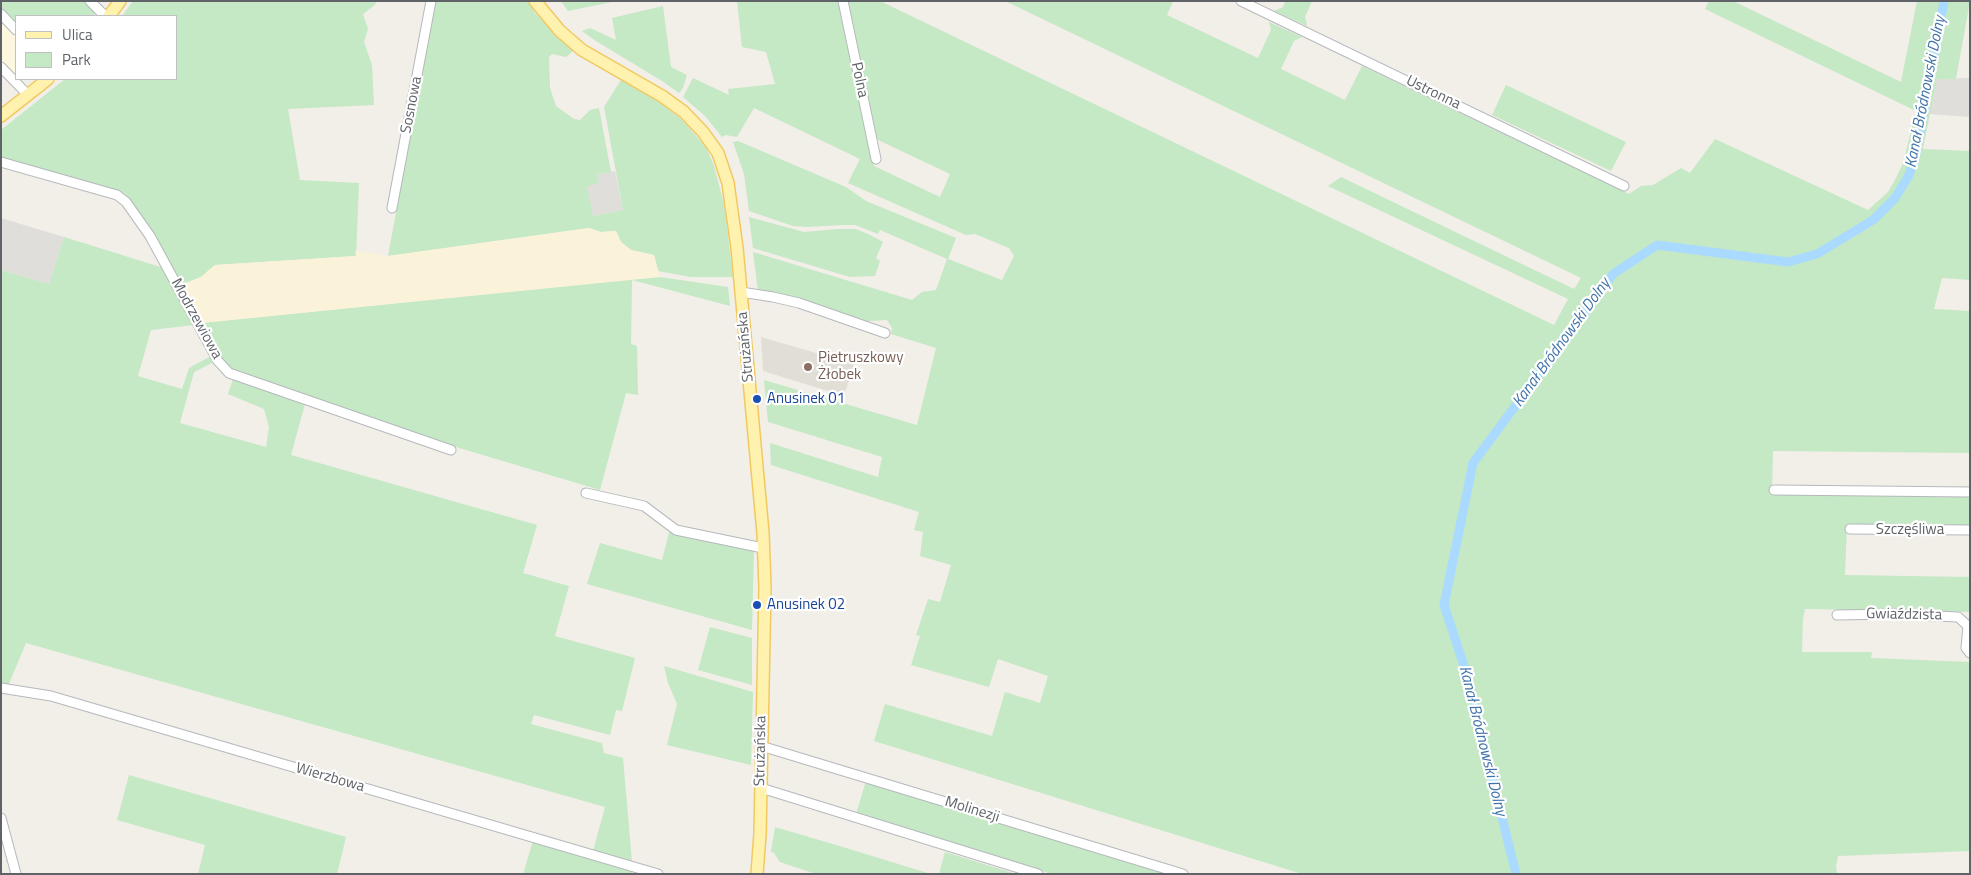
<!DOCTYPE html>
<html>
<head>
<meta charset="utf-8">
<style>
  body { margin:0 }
  #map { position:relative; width:1971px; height:875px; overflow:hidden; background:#f1efe8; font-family:"Titillium Web",sans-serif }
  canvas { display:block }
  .frame { position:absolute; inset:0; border:2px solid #5f6368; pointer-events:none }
  .legend { position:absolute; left:15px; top:15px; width:162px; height:65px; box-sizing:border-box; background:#fff; border:1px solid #bfc1c3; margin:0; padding:6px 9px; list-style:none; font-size:15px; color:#5f6368 }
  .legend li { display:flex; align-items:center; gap:10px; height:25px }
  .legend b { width:25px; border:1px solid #bfc1c3 }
</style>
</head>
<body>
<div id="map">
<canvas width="1971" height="875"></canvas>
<div class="frame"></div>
<ul class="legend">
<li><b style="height:6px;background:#fff2af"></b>Ulica</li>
<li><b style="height:14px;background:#c5e8c5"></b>Park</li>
</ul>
</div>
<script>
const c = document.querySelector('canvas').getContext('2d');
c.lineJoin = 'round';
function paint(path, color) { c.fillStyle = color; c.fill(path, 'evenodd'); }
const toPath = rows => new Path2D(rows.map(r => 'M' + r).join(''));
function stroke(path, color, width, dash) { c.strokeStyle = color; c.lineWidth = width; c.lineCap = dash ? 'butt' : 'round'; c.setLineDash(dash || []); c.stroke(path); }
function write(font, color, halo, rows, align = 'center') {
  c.font = font + ' "Titillium Web",sans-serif'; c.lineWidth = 4.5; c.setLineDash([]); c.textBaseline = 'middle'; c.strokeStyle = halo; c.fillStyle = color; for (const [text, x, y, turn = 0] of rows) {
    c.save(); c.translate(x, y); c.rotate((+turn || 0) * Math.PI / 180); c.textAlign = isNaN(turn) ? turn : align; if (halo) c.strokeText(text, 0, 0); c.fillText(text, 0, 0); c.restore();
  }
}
paint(toPath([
  [1,19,16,34,16,79,1,63]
]), '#fef7e0');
paint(toPath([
  [1970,78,1970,117,1929,114,1937,79],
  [615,171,623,210,593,216,586,185,598,183,597,174],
  [1,218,64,237,49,284,1,270]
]), '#e0deda');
paint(toPath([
  [761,337,854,364,844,396,763,371]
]), '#e1ded6');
paint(toPath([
  [1,1,87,1,97,12,93,16,16,16,16,24,1,8],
  [133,1,375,1,376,4,363,14,368,29,364,42,372,65,374,105,288,109,300,180,359,183,356,256,215,265,201,277,181,285,153,232,125,194,1,157,1,130,65,79,176,79,176,16,122,16],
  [435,1,528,1,535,13,573,51,566,57,552,54,549,57,550,88,556,106,574,119,580,120,590,110,599,108,611,172,597,174,599,183,587,186,593,216,623,210,604,107,621,80,655,99,682,120,706,147,714,166,724,204,733,277,691,277,658,271,654,255,631,250,621,242,616,231,601,232,589,228,388,256],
  [561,1,617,1,568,11],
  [737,1,841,1,874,166,940,197,950,174,876,139,845,1,880,1,1554,325,1568,299,1328,186,1341,177,1574,289,1581,278,1005,1,1173,1,1167,15,1258,58,1271,30,1269,22,1302,37,1294,41,1281,69,1345,100,1362,66,1629,194,1641,186,1653,185,1681,168,1690,173,1715,139,1868,210,1888,192,1896,178,1903,163,1916,111,1705,9,1709,1,1733,1,1901,82,1917,1,1970,1,1956,79,1937,79,1923,149,1970,151,1970,280,1942,278,1934,309,1970,311,1970,453,1773,451,1772,493,1970,495,1970,526,1847,525,1845,575,1970,577,1970,612,1805,609,1803,619,1802,652,1872,652,1871,658,1970,662,1970,851,1838,856,1836,866,1837,874,1302,874,874,741,885,704,992,736,1005,692,1040,703,1048,676,998,659,989,687,911,665,920,636,916,635,928,599,940,602,951,565,920,556,923,532,914,530,919,512,771,465,770,443,878,477,882,457,768,422,764,380,917,425,936,348,891,334,892,328,887,320,870,321,865,323,758,291,753,252,912,300,922,292,936,290,947,259,880,230,878,234,855,225,843,225,806,227,793,226,749,211,744,174,733,142,738,141,846,187,866,201,956,238,948,259,1002,280,1014,256,1009,248,975,234,966,235,848,183,860,159,754,108,737,137,726,135,722,137,705,116,683,97,693,78,729,95,728,89,775,84,766,52,742,47],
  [1285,1,1312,1,1305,17,1307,26,1274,11,1283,7],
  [663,6,671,67,687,75,683,88,679,93,662,81,596,41,582,31,590,28,616,40,612,18],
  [1506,85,1626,142,1611,171,1492,115],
  [749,217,804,232,837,229,856,229,868,234,883,242,876,258,880,261,875,276,850,277,753,248],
  [64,237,167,269,194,325,151,330,138,376,182,389,189,368,211,356,214,362,194,372,180,423,266,447,269,427,264,409,228,394,233,379,305,404,291,455,537,525,523,573,569,586,555,636,635,658,622,711,616,710,610,735,534,715,531,724,602,743,604,753,623,758,632,862,593,851,605,807,26,643,8,686,1,684,1,270,49,284],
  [660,277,728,287,730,306,632,280,631,344,637,346,638,395,626,393,600,490,456,447,226,369,201,323,632,279],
  [670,529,754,550,752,630,587,584,600,543,662,560],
  [710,627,752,638,752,685,698,670],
  [664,666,753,692,751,765,667,745,677,704,668,683],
  [129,775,346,837,337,874,198,874,205,845,117,820],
  [866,781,1171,874,1052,874,856,814],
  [775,827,846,848,931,874,816,874,780,862,774,853,771,852],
  [533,841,633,870,632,874,523,874],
  [945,852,1016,874,939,874]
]), '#c5e8c5');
paint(toPath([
  [589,228,601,232,616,231,621,242,631,250,654,255,660,277,201,323,181,285,201,277,215,265,356,256,355,251,388,256]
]), '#fbf3d9');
stroke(toPath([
  [1516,874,1466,672,1444,605,1473,463,1613,274,1657,245,1788,262,1817,254,1873,220,1895,198,1908,177,1915,159,1944,1]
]), '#aadaff', 9);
const minor = toPath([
  [90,1,105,16],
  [843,1,876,159],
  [1241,1,1624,186],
  [1,14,16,30],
  [1,67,28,95],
  [1,162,117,195,126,202,150,236,218,361,229,373,451,450],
  [392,208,431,1],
  [741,292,773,297,799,303,885,333],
  [1774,490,1970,492],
  [586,493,644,506,676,530,763,548],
  [1850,529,1970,530],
  [1837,615,1895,614,1958,617,1968,626,1966,648,1970,653],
  [1,688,51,696,658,874],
  [761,746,1183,874],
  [761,788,1038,874],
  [1,818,16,874]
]);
const major = toPath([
  [535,1,560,31,582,50,662,96,684,112,703,132,718,153,728,183,737,248,763,533,765,588,760,834,757,874],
  [109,16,120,1],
  [1,116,48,79]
]);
stroke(minor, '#b5b8bc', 11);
stroke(major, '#f2c960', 14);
stroke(minor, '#fff', 9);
stroke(major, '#fff2af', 11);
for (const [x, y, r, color] of [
  [808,367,5,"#8d6e63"],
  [757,399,5,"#1a4fb4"],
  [757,605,5,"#1a4fb4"]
]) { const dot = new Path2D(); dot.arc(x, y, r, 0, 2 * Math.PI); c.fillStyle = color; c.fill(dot); stroke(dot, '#fff', 2); }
write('15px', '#5f6368', '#fff', [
  ["Polna",859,80,78],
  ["Ustronna",1433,93,26],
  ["Sosnowa",412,105,-79],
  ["Modrzewiowa",196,319,61],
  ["Strużańska",746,347,-95],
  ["Szczęśliwa",1910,530],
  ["Gwiaździsta",1904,615,1],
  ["Strużańska",761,751,-89],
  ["Wierzbowa",330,778,16],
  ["Molinezji",972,810,17]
]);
write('15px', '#785e54', '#fff', [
  ["Pietruszkowy",818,358],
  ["Żłobek",818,375]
], 'left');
write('15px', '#164399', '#fff', [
  ["Anusinek 01",767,399],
  ["Anusinek 02",767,605]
], 'left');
write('italic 16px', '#4174aa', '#fff', [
  ["Kanał Bródnowski Dolny",1926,92,-79],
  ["Kanał Bródnowski Dolny",1562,343,-54],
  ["Kanał Bródnowski Dolny",1482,741,76]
]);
</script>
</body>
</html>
